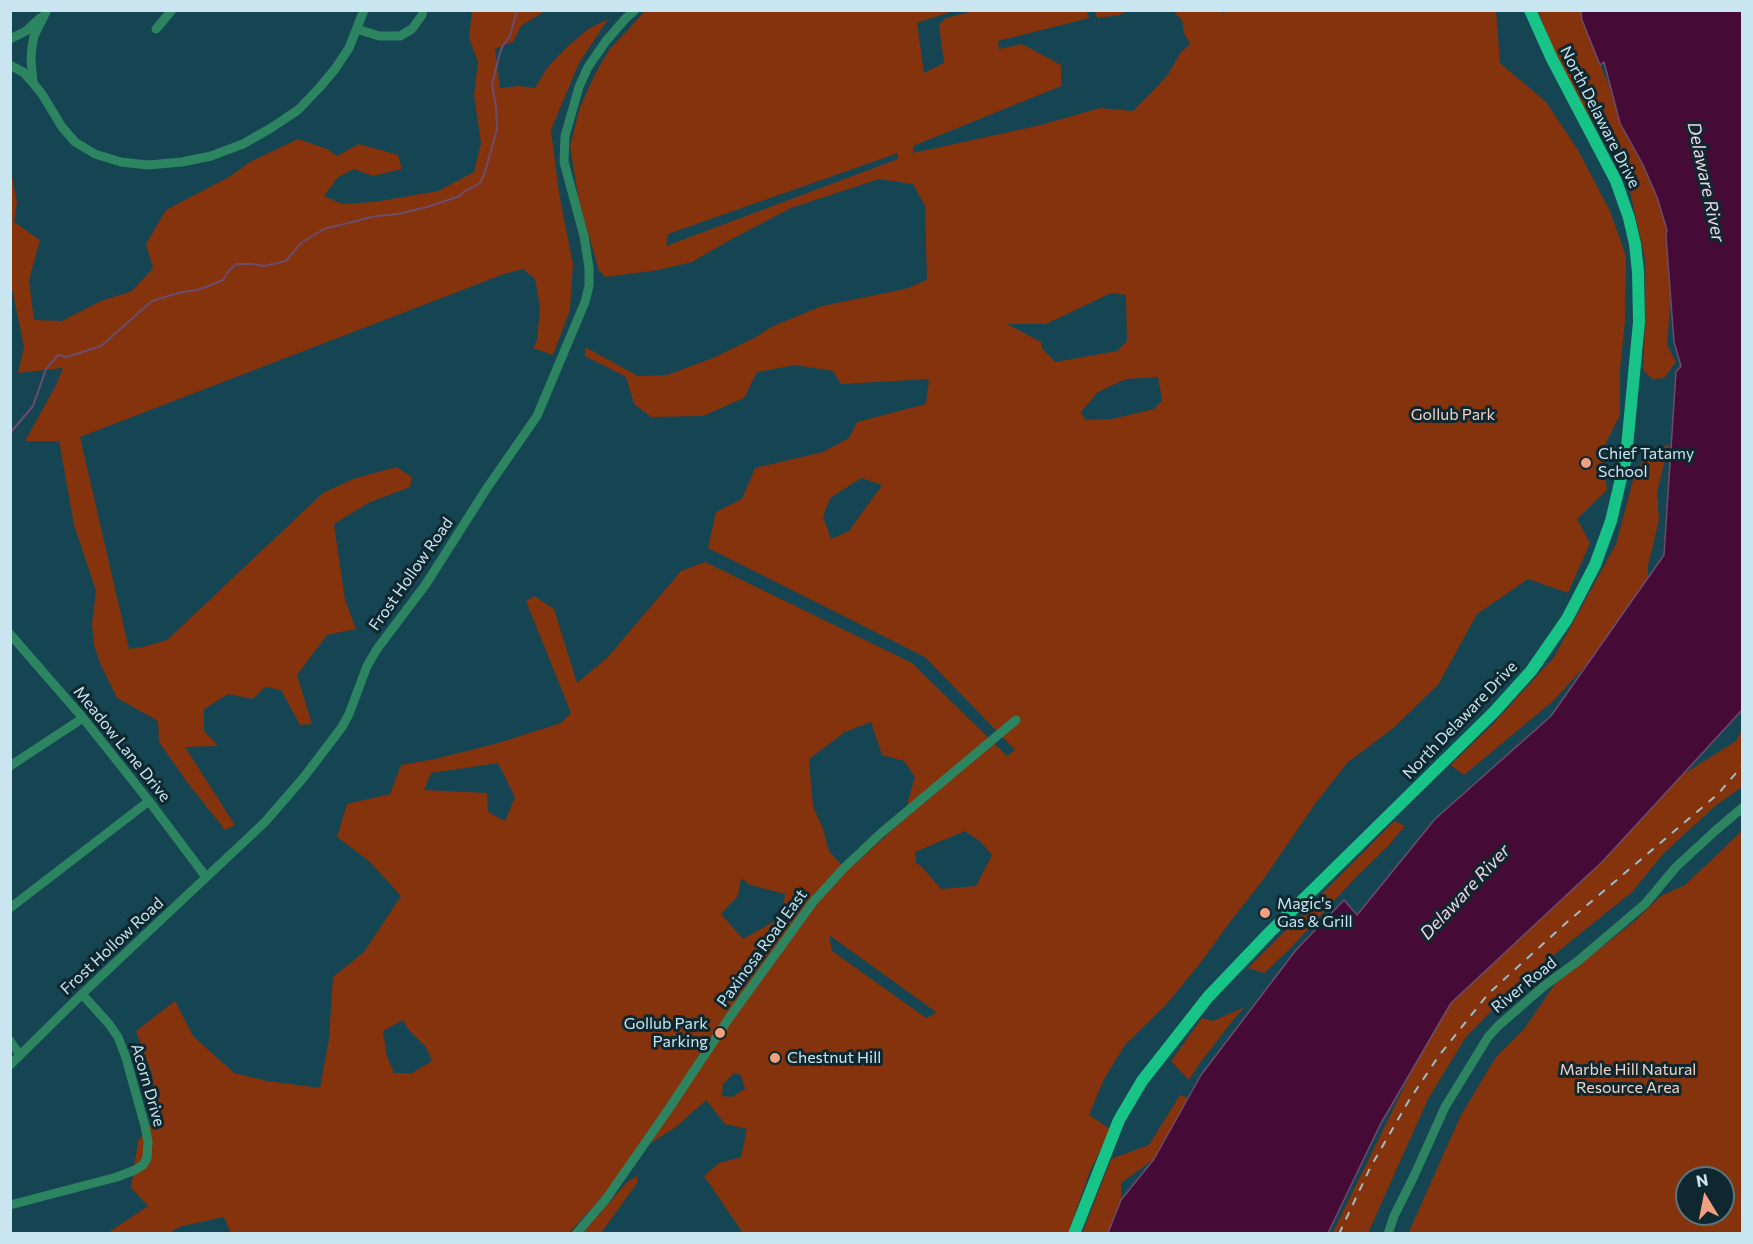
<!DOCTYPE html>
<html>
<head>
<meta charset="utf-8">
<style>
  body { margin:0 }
  #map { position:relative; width:1753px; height:1244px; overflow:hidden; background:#154452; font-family:Commissioner,sans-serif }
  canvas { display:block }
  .frame { position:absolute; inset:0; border:12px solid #c8e5f0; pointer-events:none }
  .north { position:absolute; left:1675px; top:1166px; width:60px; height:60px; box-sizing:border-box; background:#0f2830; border:2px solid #59747d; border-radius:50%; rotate:350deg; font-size:16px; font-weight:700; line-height:24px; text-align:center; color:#c8e5f0 }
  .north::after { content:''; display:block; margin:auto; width:21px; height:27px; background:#f2a080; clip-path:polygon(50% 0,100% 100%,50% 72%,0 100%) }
</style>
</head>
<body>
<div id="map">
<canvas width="1753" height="1244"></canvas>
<div class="frame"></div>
<div class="north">N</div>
</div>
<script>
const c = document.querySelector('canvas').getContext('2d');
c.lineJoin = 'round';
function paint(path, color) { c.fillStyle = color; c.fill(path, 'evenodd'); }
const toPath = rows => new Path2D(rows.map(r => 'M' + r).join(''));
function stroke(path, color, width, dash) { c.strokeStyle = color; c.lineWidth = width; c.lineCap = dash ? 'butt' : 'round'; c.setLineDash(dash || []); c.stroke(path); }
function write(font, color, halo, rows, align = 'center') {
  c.font = font + ' Commissioner,sans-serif'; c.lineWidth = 6; c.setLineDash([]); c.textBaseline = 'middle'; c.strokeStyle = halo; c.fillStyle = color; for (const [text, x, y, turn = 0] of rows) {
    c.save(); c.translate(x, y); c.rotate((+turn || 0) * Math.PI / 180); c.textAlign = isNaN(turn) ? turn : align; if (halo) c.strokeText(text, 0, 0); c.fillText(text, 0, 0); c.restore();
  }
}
paint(toPath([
  [646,10,953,11,917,23,924,73,944,63,939,25,946,18,977,10,1087,11,1089,18,998,41,999,49,1022,44,1061,65,1061,86,913,146,913,153,1041,125,1100,108,1133,111,1167,76,1181,52,1190,44,1184,33,1182,20,1173,11,1221,11,1223,14,1225,10,1496,11,1500,63,1546,102,1578,150,1610,211,1626,256,1625,321,1620,370,1620,415,1602,451,1607,490,1577,519,1590,543,1568,593,1528,579,1477,614,1438,685,1391,730,1348,762,1315,804,1263,880,1230,922,1202,961,1165,1006,1125,1045,1104,1079,1089,1115,1110,1129,1089,1174,1068,1233,743,1233,704,1176,719,1163,741,1157,747,1129,725,1124,706,1100,676,1127,651,1143,641,1142,610,1188,569,1233,231,1234,224,1217,182,1226,168,1233,106,1234,148,1206,131,1188,138,1141,157,1117,152,1074,136,1031,175,1001,193,1036,234,1073,267,1081,320,1088,329,1039,333,977,364,952,401,896,369,861,337,837,347,804,390,794,401,765,435,759,495,744,561,723,571,713,526,601,534,596,554,609,577,683,607,658,681,571,705,562,912,663,1007,756,1015,750,925,657,708,548,716,512,742,499,755,468,823,452,849,438,857,422,926,404,929,379,841,384,833,371,795,365,757,372,744,398,703,416,651,417,634,404,626,377,585,356,585,347,638,376,667,375,713,358,756,337,771,327,822,306,905,289,927,280,925,206,913,184,879,179,791,208,730,240,692,262,658,270,606,277,599,271,579,201,570,146,580,107,595,74,609,50],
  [898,153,898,159,666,246,668,234],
  [1111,293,1126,295,1127,341,1117,351,1055,362,1042,348,1041,342,1007,324,1046,324],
  [1158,377,1162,401,1154,409,1112,419,1085,420,1081,412,1098,392,1126,379],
  [861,478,882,485,849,531,831,539,823,517,830,498],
  [871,722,882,755,904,761,915,777,908,801,910,814,847,871,829,851,823,829,813,806,809,759,845,732],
  [498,763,515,797,505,821,488,812,487,793,424,790,431,773],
  [965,831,980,841,992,855,976,886,941,889,921,866,916,863,915,852],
  [741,878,750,885,785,894,782,917,743,939,721,914,738,896],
  [829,935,936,1012,936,1013,926,1018,832,951],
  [403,1020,408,1029,426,1047,432,1061,412,1073,394,1073,387,1057,383,1031],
  [734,1073,741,1075,745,1089,732,1097,722,1096,723,1084],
  [472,11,545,11,521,26,514,41,495,49,500,88,518,86,535,88,547,68,566,48,588,29,608,19,579,63,551,130,559,193,573,264,570,310,553,355,533,348,537,340,540,308,535,279,523,269,504,274,80,437,129,649,143,647,167,640,323,493,353,479,396,467,412,477,410,487,368,503,334,524,345,600,356,629,327,635,297,675,312,724,300,725,281,690,265,687,252,699,228,694,204,709,204,731,218,746,185,747,235,825,225,830,187,782,159,742,158,721,117,698,100,663,94,645,92,624,96,591,74,525,59,441,25,441,56,385,63,368,18,373,24,347,11,284,11,171,17,202,14,222,40,240,29,280,34,320,62,321,101,301,132,291,153,268,146,244,166,210,229,177,250,162,298,139,327,149,337,156,359,144,398,155,402,169,373,176,354,169,338,177,324,196,342,204,374,202,438,191,474,172,481,143,474,95,478,62,469,38],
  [1095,11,1095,10,1127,11,1119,15,1097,18],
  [1538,11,1581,11,1582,20,1610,88,1620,123,1643,165,1657,197,1667,230,1666,235,1671,294,1667,345,1676,362,1664,378,1653,379,1643,371,1645,323,1645,259,1630,192,1604,140,1562,72],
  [1669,444,1657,492,1659,520,1648,566,1648,591,1622,626,1553,701,1464,775,1450,765,1492,725,1554,657,1616,544,1635,473,1644,458],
  [1742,730,1742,787,1715,806,1664,853,1632,892,1519,983,1466,1037,1428,1099,1369,1231,1367,1233,1332,1234,1434,1026,1478,964,1655,792,1736,741],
  [1394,821,1405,826,1389,845,1357,876,1291,948,1264,973,1248,968],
  [1742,831,1742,1233,1408,1234,1461,1115,1496,1057,1524,1029,1555,984,1636,920,1661,896,1685,885],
  [1687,1178,1723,1178,1723,1214,1687,1214],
  [1245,1007,1234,1019,1200,1063,1189,1080,1171,1061,1202,1018,1213,1021],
  [1180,1095,1188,1098,1154,1159,1121,1183,1121,1200,1108,1233,1082,1234,1111,1159,1149,1145],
  [637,1176,637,1183,601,1233,582,1234,627,1182]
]), '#84330d');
const water = toPath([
  [1581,11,1742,10,1742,710,1603,861,1451,1003,1380,1125,1328,1233,1108,1233,1121,1200,1154,1159,1201,1075,1296,950,1344,900,1357,915,1435,819,1551,716,1664,555,1676,372,1681,366,1674,342,1666,235,1667,230,1657,197,1643,165,1620,123,1604,62,1600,65,1582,20,1581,11]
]);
paint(water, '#450a35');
stroke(water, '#6c4c6d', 1.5);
stroke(toPath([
  [10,433,33,406,46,369,58,355,67,357,101,346,152,301,178,293,201,289,223,280,228,272,236,264,253,264,264,266,286,261,301,243,324,229,376,216,398,214,427,207,460,196,462,193,480,183,485,172,497,129,496,106,492,85,498,60,502,47,510,36,517,10]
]), '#6c4c6d', 2);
stroke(toPath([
  [156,29,172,10],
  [357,29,379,36,400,36,412,29,422,15,423,10],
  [10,39,26,31,40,18],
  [10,65,23,72,33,83,31,59,32,47,34,36,47,10],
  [33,83,42,94,62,127,75,142,95,154,121,162,148,165,182,162,211,156,243,144,271,128,298,110,320,87,335,69,349,48,364,10],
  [10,634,83,718,149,801,206,877],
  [10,766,83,718],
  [10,908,149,801],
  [10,1041,20,1055],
  [10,1065,82,994,265,822,304,777,342,727,349,714,367,666,377,649,426,584,487,488,537,416,585,302,589,286,589,268,584,236,564,162,565,136,579,87,588,67,606,41,625,19,635,10],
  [10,1205,117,1177,135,1170,143,1165,147,1158,148,1142,145,1126,126,1058,118,1037,109,1024,82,994],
  [576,1234,606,1199,668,1110,729,1018,813,902,844,868,880,834,1016,720],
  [1388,1234,1394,1216,1414,1176,1445,1107,1488,1037,1498,1026,1544,986,1578,961,1645,904,1676,867,1715,831,1742,808]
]), '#2c8560', 9);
stroke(toPath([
  [1074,1234,1119,1120,1142,1081,1208,997,1270,932,1494,712,1531,671,1567,619,1595,565,1611,521,1626,457,1639,322,1638,272,1635,244,1629,218,1616,181,1552,59,1530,10]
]), '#18c387', 12);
stroke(toPath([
  [1339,1234,1370,1168,1408,1102,1438,1057,1488,994,1566,923,1718,794,1742,766]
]), '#9cbec9', 2, [8, 8]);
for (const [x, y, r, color] of [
  [1586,463,6,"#f2a080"],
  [1265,913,6,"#f2a080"],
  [720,1033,6,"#f2a080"],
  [775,1058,6,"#f2a080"]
]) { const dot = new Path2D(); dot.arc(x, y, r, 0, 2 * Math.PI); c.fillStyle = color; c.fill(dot); stroke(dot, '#0f2830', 2); }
write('16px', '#c8e5f0', '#0f2830', [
  ["North Delaware Drive",1600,117,63],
  ["Frost Hollow Road",411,574,-55],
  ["North Delaware Drive",1460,720,-46],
  ["Meadow Lane Drive",122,744,51],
  ["Frost Hollow Road",112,946,-43],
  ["Paxinosa Road East",762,948,-54],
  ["River Road",1524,985,-39],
  ["Acorn Drive",148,1085,74]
]);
write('16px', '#f1d1c5', '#0f2830', [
  ["Gollub Park",1453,415],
  ["Marble Hill Natural",1628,1070],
  ["Resource Area",1628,1088]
]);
write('16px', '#c8e5f0', '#0f2830', [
  ["Chief Tatamy",1598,454],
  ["School",1598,472],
  ["Magic's",1277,904],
  ["Gas & Grill",1277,922],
  ["Gollub Park",708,1024,"right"],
  ["Parking",708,1042,"right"],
  ["Chestnut Hill",787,1058]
], 'left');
write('italic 18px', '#f0d3e4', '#0f2830', [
  ["Delaware River",1706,182,78],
  ["Delaware River",1465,892,-47]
]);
</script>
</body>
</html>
